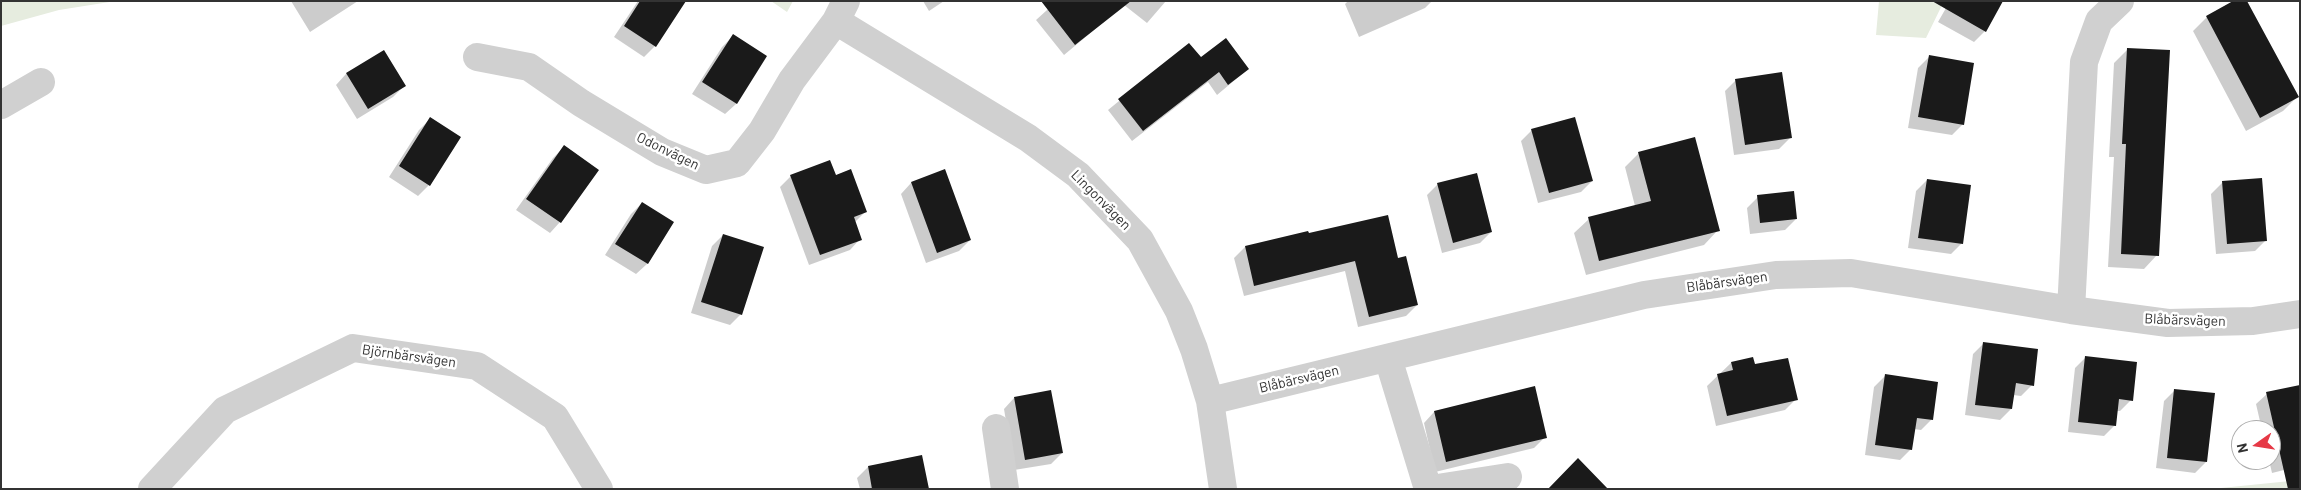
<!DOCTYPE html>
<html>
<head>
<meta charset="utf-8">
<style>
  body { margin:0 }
  #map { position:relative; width:2301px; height:490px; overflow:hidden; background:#fff; font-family:Barlow,sans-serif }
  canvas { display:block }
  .frame { position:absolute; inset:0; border:2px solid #333; pointer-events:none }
  .north { position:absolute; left:2231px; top:420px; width:50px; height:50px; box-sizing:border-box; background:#fff; border:1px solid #adadad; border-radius:50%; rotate:257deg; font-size:14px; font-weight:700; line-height:20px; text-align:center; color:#333 }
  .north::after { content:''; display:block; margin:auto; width:18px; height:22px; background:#e63946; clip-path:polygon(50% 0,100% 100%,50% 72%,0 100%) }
</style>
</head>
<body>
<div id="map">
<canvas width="2301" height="490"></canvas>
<div class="frame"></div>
<div class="north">N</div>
</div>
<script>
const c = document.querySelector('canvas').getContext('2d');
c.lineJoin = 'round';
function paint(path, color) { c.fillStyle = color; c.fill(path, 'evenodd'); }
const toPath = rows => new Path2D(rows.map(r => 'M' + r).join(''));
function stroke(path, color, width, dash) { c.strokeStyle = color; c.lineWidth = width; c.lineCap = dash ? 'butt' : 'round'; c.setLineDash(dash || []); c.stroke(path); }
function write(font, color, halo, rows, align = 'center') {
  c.font = font + ' Barlow,sans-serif'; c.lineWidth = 5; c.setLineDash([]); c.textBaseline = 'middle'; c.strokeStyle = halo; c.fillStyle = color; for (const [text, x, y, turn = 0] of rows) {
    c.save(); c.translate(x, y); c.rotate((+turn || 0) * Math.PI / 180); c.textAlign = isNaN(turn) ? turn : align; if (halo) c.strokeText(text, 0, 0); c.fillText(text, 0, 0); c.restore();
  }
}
paint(toPath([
  [1,1,116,1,59,10,1,26],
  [771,1,793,1,787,12],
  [1879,1,1944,1,1926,38,1876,35],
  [2300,480,2300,489,2211,489]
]), '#e6ecdf');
paint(toPath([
  [291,1,358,1,310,32],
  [638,1,684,1,655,46,644,57,614,37],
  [923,1,944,1,929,11],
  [1057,1,1118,10,1064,55,1036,20],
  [1119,1,1166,1,1147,23],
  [1348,1,1432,1,1425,8,1359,37,1345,4],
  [1950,1,1985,31,1974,42,1938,22],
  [2207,17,2297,97,2283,111,2246,131,2193,31],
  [733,36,765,57,736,104,725,114,692,94,722,47],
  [1189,44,1200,59,1248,69,1217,95,1208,82,1132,141,1108,110],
  [2127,50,2157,255,2144,269,2108,267,2114,157,2109,157,2114,63],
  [383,52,404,86,393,97,357,119,336,85,346,74],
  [1929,57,1963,124,1952,135,1908,128,1918,68],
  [1736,80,1790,138,1779,149,1734,155,1725,91],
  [430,119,429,185,418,196,389,177,419,130],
  [1532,130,1592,181,1581,192,1538,203,1521,141],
  [564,147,560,222,550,233,516,210,553,158],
  [1639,153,1718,230,1704,245,1586,275,1574,233,1589,219,1635,206,1625,167],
  [945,171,970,240,959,251,926,263,901,194,911,183],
  [791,176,865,212,854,223,860,239,850,250,809,265,780,187],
  [2261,179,2266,240,2255,251,2216,254,2211,194,2222,183],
  [1927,180,1962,243,1951,254,1908,248,1916,191],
  [1438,184,1491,232,1480,243,1442,253,1427,195],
  [1758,197,1796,219,1785,230,1750,234,1747,208],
  [642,203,673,222,647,264,636,274,605,255,631,214],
  [723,235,741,314,730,325,691,313,712,246],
  [1308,235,1397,259,1417,305,1406,316,1358,327,1345,271,1244,296,1234,258,1245,247],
  [1984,343,2032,385,2021,396,2013,395,2011,409,2000,420,1965,415,1973,354],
  [2086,357,2131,400,2120,411,2117,411,2115,425,2104,436,2068,432,2075,368],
  [1731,363,1754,365,1796,399,1785,410,1716,426,1707,386],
  [1885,376,1932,419,1921,430,1914,429,1911,449,1900,460,1865,455,1874,387],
  [2175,390,2206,462,2195,473,2156,468,2164,401],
  [2267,394,2300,466,2272,473,2269,460,2271,460,2271,430,2262,430,2256,404],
  [1014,398,1062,453,1051,464,1014,470,1004,409],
  [1434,412,1545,437,1534,448,1435,472,1424,423],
  [868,467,927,489,860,489,857,478]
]), '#0003');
paint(toPath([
  [640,1,686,1,656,47,624,26],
  [1041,1,1131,1,1075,45],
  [1932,1,2003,1,1986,32],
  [2233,1,2247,1,2299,97,2260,118,2206,16],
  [733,34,767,56,737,104,702,82],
  [1226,38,1249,69,1228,85,1219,72,1143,131,1118,99,1189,43,1201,57],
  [2127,48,2170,50,2159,256,2121,254,2126,144,2122,144],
  [384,50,406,86,368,109,346,73],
  [1929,55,1974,63,1964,125,1918,117],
  [1782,72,1792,138,1745,145,1735,79],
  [430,117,461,137,430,186,399,166],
  [1575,117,1593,181,1549,193,1531,129],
  [1695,137,1720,231,1599,261,1588,217,1651,201,1638,152],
  [564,145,599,170,561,223,526,199],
  [830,160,836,175,851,169,867,212,854,217,862,240,820,255,790,175],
  [945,169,971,240,937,253,911,182],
  [1477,173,1492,232,1453,243,1437,183],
  [2262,178,2267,241,2227,244,2222,181],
  [1927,179,1971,185,1963,244,1918,238],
  [1794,191,1797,219,1760,223,1757,195],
  [642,202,674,222,648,264,615,244],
  [1388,215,1398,258,1406,256,1418,305,1369,317,1355,261,1254,286,1245,246,1308,231,1309,233],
  [723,234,764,247,742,315,701,302],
  [1983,342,2038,349,2034,386,2016,383,2012,409,1975,405],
  [2085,356,2137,362,2133,401,2119,399,2116,426,2078,422],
  [1753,357,1755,364,1788,358,1798,400,1727,416,1717,374,1733,370,1731,362],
  [1885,374,1938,382,1933,420,1917,418,1912,450,1875,445],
  [2300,385,2300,489,2288,489,2266,392],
  [1535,386,1547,438,1446,462,1434,411],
  [2174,389,2215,393,2207,462,2167,458],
  [1051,390,1063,453,1025,460,1014,397],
  [922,455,929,489,872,489,868,466],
  [1578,458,1608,489,1548,489]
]), '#1a1a1a');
stroke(toPath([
  [836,21,1028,138,1078,175,1140,240,1179,311,1194,349,1210,401,1223,489],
  [477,57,529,67,581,103,662,152,706,170,737,163,762,131,792,80,836,21,846,1],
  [1,105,41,82],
  [2071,310,2084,62,2099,21,2120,1],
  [1388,358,1428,489],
  [1210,401,1644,295,1776,275,1851,273,2071,310,2168,323,2253,321,2300,314],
  [996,428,1005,489],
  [152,489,225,410,353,348,477,366,555,417,599,489],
  [1431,489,1508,477]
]), '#d0d0d0', 28);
write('14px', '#333', '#fff', [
  ["Odonvägen",668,151,26],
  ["Lingonvägen",1101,200,45],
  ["Blåbärsvägen",1727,282,-8],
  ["Blåbärsvägen",2185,320,2],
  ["Björnbärsvägen",409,356,8],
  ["Blåbärsvägen",1299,379,-13]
]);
</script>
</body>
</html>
